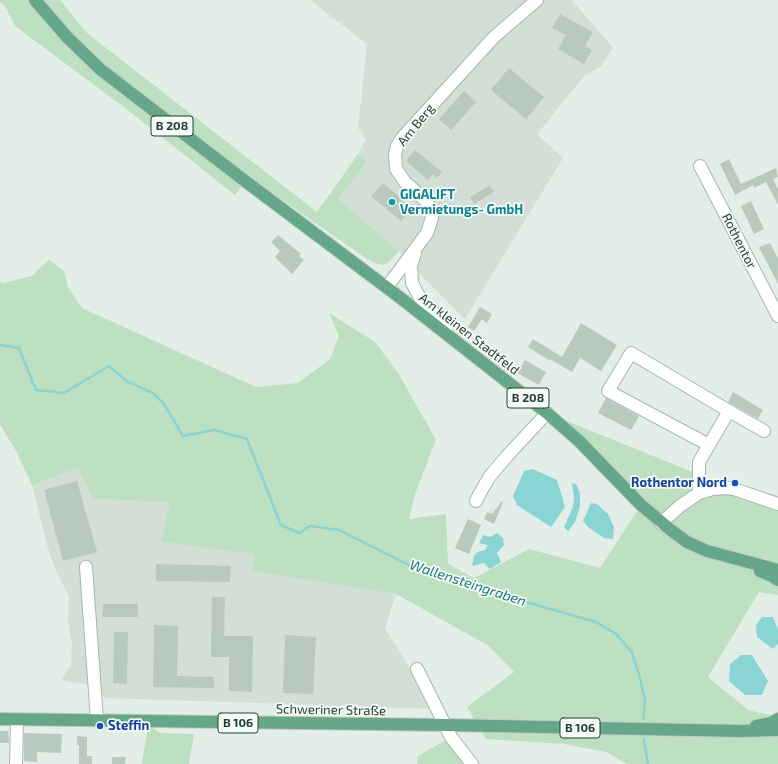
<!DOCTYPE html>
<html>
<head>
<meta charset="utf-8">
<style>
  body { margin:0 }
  canvas { display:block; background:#e4eee8 }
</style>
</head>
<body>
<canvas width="778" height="764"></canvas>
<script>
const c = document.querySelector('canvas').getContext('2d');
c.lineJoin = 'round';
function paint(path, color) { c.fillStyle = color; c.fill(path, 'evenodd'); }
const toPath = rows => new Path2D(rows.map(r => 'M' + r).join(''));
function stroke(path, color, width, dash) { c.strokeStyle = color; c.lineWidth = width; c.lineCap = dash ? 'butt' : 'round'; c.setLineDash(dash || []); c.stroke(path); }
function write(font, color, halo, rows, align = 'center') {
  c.font = font + ' "Exo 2",sans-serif'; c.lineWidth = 3.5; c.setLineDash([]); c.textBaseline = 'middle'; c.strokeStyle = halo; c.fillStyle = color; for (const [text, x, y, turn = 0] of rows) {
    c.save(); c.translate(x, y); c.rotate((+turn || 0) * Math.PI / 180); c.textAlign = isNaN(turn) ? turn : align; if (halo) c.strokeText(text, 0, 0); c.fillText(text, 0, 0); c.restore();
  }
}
paint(toPath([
  [310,0,572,0,613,48,601,66,584,76,537,134,563,158,465,319,416,270,399,251,338,199,367,162,358,154,366,139,358,128,367,44],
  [78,468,93,499,170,502,161,542,254,554,253,571,396,594,385,628,435,709,106,698,91,685,61,680,71,665,72,644,68,621,69,596,55,569,47,545,32,485]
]), '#d2ded6');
paint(toPath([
  [0,0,31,0,78,54,243,184,235,195,124,107,15,26,5,6,0,2],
  [43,0,60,0,87,33,317,212,358,154,367,162,338,199,399,251,389,262,383,265,375,263,367,259,268,190,130,86,83,45],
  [49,260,64,271,68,287,82,308,256,387,298,383,330,359,339,336,329,313,375,342,400,376,436,440,415,494,409,519,446,514,448,564,474,578,529,549,600,568,641,505,547,413,737,490,778,504,778,595,759,592,708,677,748,710,778,717,778,764,627,764,606,752,564,744,486,739,467,707,514,672,489,646,396,594,253,571,254,554,161,542,170,502,93,499,78,468,32,485,17,453,0,424,0,282,3,283,32,276],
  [148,726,161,733,194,734,189,764,142,764],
  [451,737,472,764,417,764,418,756]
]), '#bce0c0');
paint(toPath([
  [533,469,557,480,565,507,551,527,517,505,513,496,524,471],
  [572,483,576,484,580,493,580,507,575,522,568,531,564,527,573,507,574,498],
  [591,503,597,504,608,514,614,527,613,539,604,538,589,528,583,521],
  [497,533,503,538,504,545,497,553,501,562,490,569,484,563,472,566,474,556,478,552,485,550,488,545,479,543,483,535,490,537],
  [762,617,773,617,778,629,778,644,773,649,757,637,756,625],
  [741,655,752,655,768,681,762,695,745,695,729,681,730,664]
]), '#8ad5d4');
stroke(toPath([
  [0,345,19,348,36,390,64,393,109,366,128,382,153,393,164,404,183,436,214,430,247,439,281,525,299,533,310,526,339,530,417,569,488,591,596,622,616,634,632,652,640,678,645,700,643,720],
  [644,740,648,764]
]), '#8ad5d4', 2.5);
paint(toPath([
  [560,14,593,32,585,46,592,50,584,64,558,49,566,35,552,28],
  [509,68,544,97,526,119,491,90],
  [464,91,476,102,451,130,439,119],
  [415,150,442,172,437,178,433,174,428,180,406,161],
  [729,159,741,184,776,168,778,177,773,179,778,189,778,205,766,182,754,188,753,185,735,195,720,164],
  [383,183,412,208,401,221,371,196],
  [490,185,494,192,474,204,470,197],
  [751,201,764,229,754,234,741,206],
  [278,235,301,254,299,256,304,260,292,274,275,257,280,251,271,242],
  [770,243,778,259,778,284,759,247],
  [480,307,492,314,487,323,482,319,474,331,468,327],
  [581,323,617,345,601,371,580,358,572,372,550,359,550,361,528,347,533,339,562,357],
  [525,360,546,372,539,385,517,373],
  [733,392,763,410,758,419,728,402],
  [606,398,639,416,631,430,598,413],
  [77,481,97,552,63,561,44,490],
  [502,501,503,502,494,524,484,519,487,512,492,514],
  [468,519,481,525,469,554,455,548],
  [156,564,231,566,230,582,156,581],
  [212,597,225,597,224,636,253,636,252,692,229,691,229,657,211,657],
  [103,604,138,604,138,617,102,617],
  [154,625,178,626,177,676,214,677,214,688,153,687],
  [114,632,128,632,127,684,113,683],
  [285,635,316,637,313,694,283,693],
  [0,731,8,731,9,743,0,743],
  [24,733,62,734,61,753,37,752,37,762,24,761],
  [77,736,87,737,87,756,92,756,92,764,79,764,79,745,77,745],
  [112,757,126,757,125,764,112,764]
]), '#b9c9c0');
const minor = toPath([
  [700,166,778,316],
  [415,253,411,266,412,283,421,300,438,317,448,334],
  [387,287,427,233,432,218,430,207,426,201,405,182,396,169,395,154,397,146,402,138,494,37,537,0],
  [709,445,608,391,631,353,729,411],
  [699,493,699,462,729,411,764,431],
  [476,501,480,493,490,476,507,456,547,413],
  [661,523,680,506,699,493,713,489,728,488,737,490,778,504],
  [86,567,97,720],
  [417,669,451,737,472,764],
  [16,764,17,720]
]);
const major = toPath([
  [35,0,67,37,100,69,245,181,398,296,547,413,579,441,641,505,672,531,687,542,707,551,778,570],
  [760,571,772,576,778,580],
  [0,719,446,725,740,731,778,730],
  [756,726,771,723,778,719]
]);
stroke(minor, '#a6b7ae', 14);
stroke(major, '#c1cac6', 14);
stroke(minor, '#fff', 12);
stroke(major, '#66a68b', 12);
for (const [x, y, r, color] of [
  [392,202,4,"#0f9aa8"],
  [735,483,4,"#1a4fb4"],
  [100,726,4,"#1a4fb4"]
]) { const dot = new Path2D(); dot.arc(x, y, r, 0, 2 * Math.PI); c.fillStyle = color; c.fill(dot); stroke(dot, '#f5faf7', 1.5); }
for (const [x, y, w] of [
  [172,126,42],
  [528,398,42],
  [238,723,40],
  [580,728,40]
]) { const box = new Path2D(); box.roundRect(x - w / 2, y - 10, w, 20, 3); c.fillStyle = '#f5faf7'; c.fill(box); stroke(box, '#224133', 1); }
write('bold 12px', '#224133', null, [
  ["B 208",172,126],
  ["B 208",528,398],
  ["B 106",238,723],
  ["B 106",580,728]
]);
write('13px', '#224133', '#f5faf7', [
  ["Am Berg",416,125,-51],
  ["Rothentor",739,241,63],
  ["Am kleinen Stadtfeld",469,334,38],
  ["Schweriner Straße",331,710,1]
]);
write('bold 13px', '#0d838f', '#f5faf7', [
  ["GIGALIFT",400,195],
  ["Vermietungs- GmbH",400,210]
], 'left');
write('bold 13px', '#164399', '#f5faf7', [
  ["Rothentor Nord",727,483],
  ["Steffin",108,726,"left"]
], 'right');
write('italic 14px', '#187b7a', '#f5faf7', [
  ["Wallensteingraben",468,583,18]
]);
</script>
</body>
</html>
